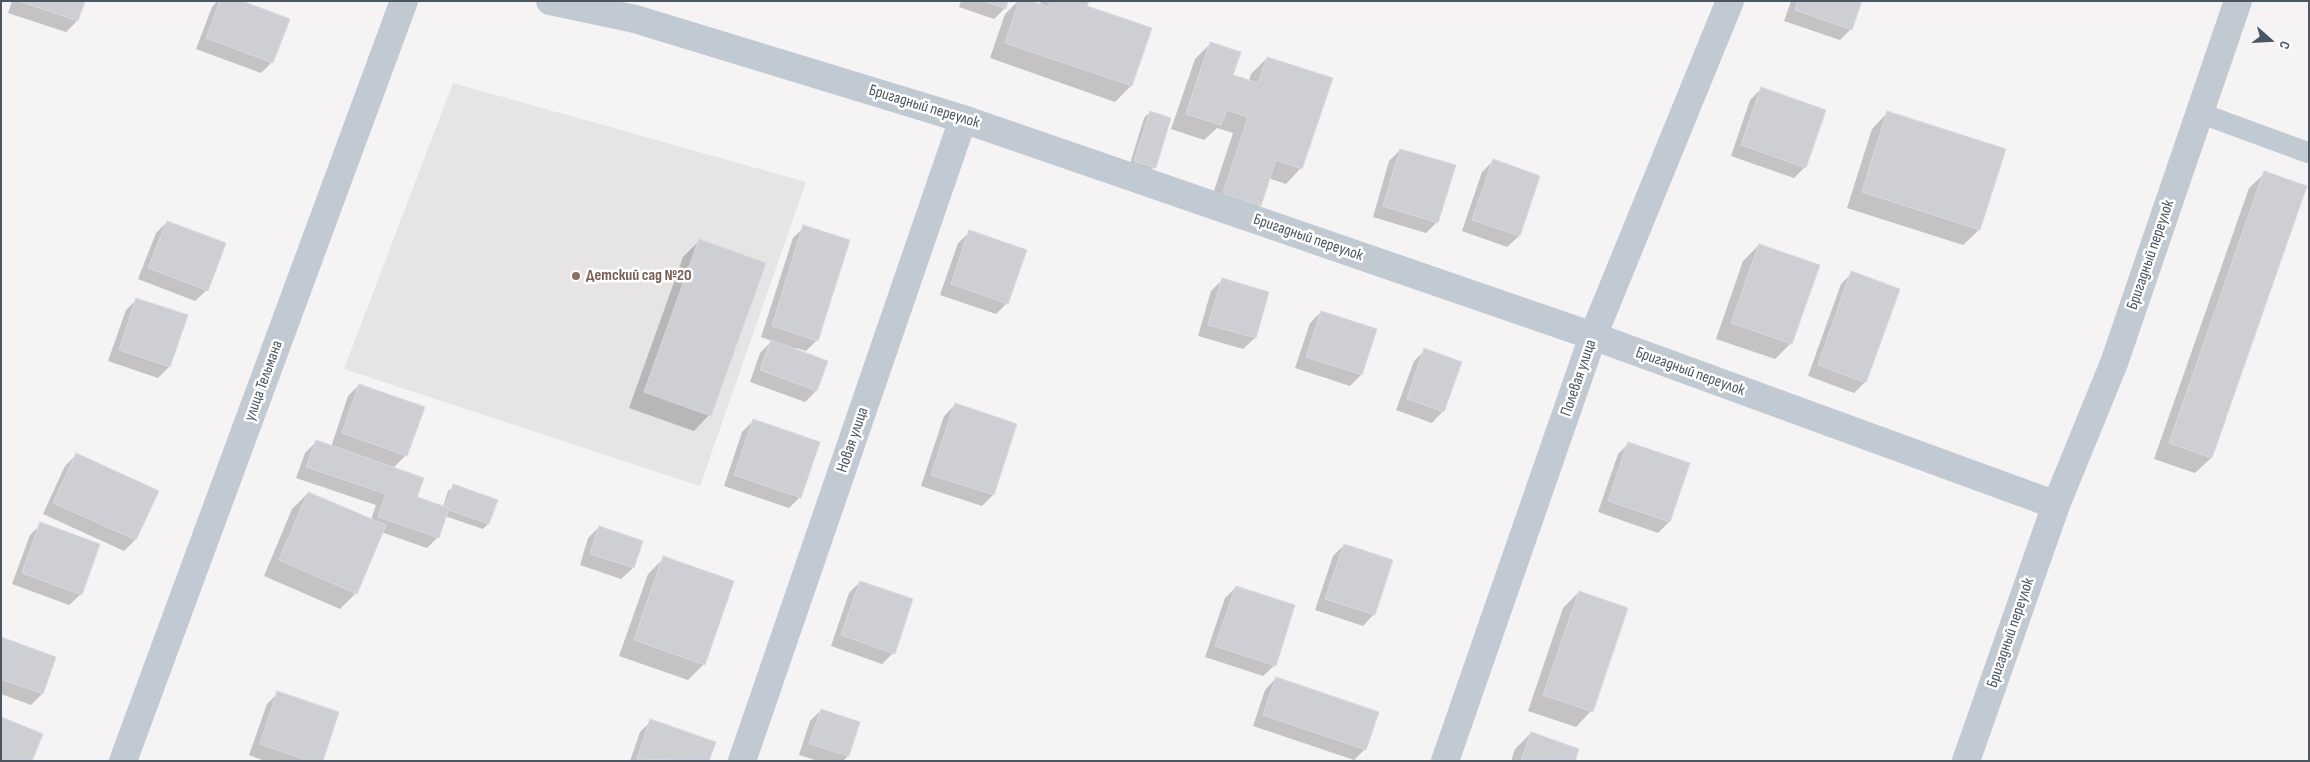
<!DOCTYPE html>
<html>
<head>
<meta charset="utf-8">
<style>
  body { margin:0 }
  #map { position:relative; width:2310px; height:762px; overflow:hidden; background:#f5f3f3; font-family:"Sofia Sans Condensed",sans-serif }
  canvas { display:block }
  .frame { position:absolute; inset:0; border:2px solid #4a5661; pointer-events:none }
  .north { position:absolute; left:2245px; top:15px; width:50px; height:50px; -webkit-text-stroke:4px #fff; paint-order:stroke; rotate:109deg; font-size:14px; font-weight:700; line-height:20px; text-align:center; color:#4a5661 }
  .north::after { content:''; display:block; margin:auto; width:18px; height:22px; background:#4a5661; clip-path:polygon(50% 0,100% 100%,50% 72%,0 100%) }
</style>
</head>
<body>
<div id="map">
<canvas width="2310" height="762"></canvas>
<div class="frame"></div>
<div class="north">С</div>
</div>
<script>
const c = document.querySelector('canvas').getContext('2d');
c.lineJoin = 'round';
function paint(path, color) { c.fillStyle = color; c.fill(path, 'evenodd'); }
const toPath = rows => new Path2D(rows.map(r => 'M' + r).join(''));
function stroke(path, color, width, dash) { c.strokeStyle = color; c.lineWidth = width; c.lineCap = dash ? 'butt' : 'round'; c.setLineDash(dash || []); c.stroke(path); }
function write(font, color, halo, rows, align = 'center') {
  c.font = font + ' "Sofia Sans Condensed",sans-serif'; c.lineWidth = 5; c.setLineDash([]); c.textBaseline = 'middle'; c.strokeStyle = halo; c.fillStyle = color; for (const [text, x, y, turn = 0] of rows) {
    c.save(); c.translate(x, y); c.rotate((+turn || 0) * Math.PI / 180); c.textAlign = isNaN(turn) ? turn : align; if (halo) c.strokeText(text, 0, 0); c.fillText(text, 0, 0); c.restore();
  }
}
paint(toPath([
  [453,83,806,182,700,486,344,369]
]), '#e6e4e5');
paint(toPath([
  [12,1,83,1,77,21,66,32,8,13],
  [217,1,238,1,272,62,261,73,196,49,212,7],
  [961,1,1007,1,1005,8,994,19,959,7],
  [1018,1,1028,1,1040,5,1041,1,1087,1,1086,6,1150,29,1131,86,1115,102,990,58,1005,14],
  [1791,1,1861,1,1851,29,1840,40,1784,21],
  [1211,43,1232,76,1249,81,1251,74,1267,58,1301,168,1286,184,1268,178,1259,205,1244,221,1208,209,1233,133,1217,128,1204,140,1171,129,1195,59],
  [1761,89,1805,167,1794,178,1731,156,1750,100],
  [1150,112,1154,167,1149,173,1129,167,1144,118],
  [1887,113,1979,230,1963,245,1847,208,1872,129],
  [1400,150,1437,222,1426,233,1373,217,1389,161],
  [1493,161,1539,177,1519,236,1507,247,1462,231,1482,172],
  [2265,173,2306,187,2211,458,2195,473,2154,459,2249,188],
  [167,222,207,290,195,301,138,279,156,233],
  [804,227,817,340,806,351,796,348,796,350,826,362,816,391,805,402,750,382,760,353,772,341,761,337,793,238],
  [970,232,1007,303,996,314,940,295,958,243],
  [699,241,709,415,694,431,629,408,683,257],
  [1759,245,1791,343,1775,359,1716,339,1743,261],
  [1852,273,1865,382,1854,393,1808,376,1841,284],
  [1222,280,1267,292,1255,338,1243,349,1198,336,1211,291],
  [137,299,186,316,169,367,158,378,108,361,126,310],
  [1321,312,1375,330,1361,375,1350,386,1295,368,1310,323],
  [1425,350,1443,411,1432,423,1396,410,1414,361],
  [359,385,406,455,393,468,416,498,443,507,448,491,454,486,488,524,483,529,445,516,438,537,427,548,381,532,356,593,340,609,264,576,292,509,308,493,371,520,376,505,296,478,305,453,316,442,331,447,348,396],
  [955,405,993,495,982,506,921,486,944,416],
  [753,421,800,497,789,508,724,486,742,432],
  [1629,443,1669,522,1658,533,1598,512,1618,454],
  [76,455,157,491,135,540,124,551,43,514,65,466],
  [41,524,81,594,69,605,12,584,30,535],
  [599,527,633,568,621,579,580,565,588,538],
  [1344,545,1374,614,1363,626,1315,610,1333,556],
  [664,558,704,664,688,680,619,656,648,574],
  [860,582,893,653,882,664,831,646,849,593],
  [1236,587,1275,665,1263,676,1205,657,1225,598],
  [1579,592,1591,711,1576,727,1528,711,1563,608],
  [1,638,55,658,42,694,31,705,1,694],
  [1276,678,1365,749,1354,760,1253,726,1265,690],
  [278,693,321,761,265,761,249,755,267,704],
  [821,710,859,722,848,756,843,761,818,761,799,755,810,721],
  [651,721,708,761,630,761,640,732],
  [1531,733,1574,761,1511,761,1515,749]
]), '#0003');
const building = toPath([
  [19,1,85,1,78,21,19,1],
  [220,1,242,1,290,19,273,63,206,38,220,1],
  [984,1,1008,1,1006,9,984,1],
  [1019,1,1032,1,1048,7,1050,1,1089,1,1087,6,1152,28,1132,86,1005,43,1019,1],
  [1798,1,1862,1,1852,30,1795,10,1798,1],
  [1210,42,1241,52,1233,75,1258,83,1267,57,1333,78,1302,169,1276,160,1261,206,1223,193,1248,117,1227,110,1221,125,1186,114,1210,42],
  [1761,87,1826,110,1806,168,1741,145,1761,87],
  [1150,111,1171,118,1156,168,1134,161,1150,111],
  [1887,111,2006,149,1980,230,1862,192,1887,111],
  [1400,149,1456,165,1438,223,1383,206,1400,149],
  [1493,159,1540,176,1520,236,1472,220,1493,159],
  [2264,171,2307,186,2212,458,2169,443,2264,171],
  [167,221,226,243,208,291,148,268,167,221],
  [803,225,850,240,818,341,772,326,803,225],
  [969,230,1027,250,1008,304,951,284,969,230],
  [699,239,766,263,711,416,644,392,699,239],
  [1759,244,1820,265,1792,344,1731,323,1759,244],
  [1851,271,1900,289,1866,383,1818,365,1851,271],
  [1222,278,1269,292,1256,338,1208,325,1222,278],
  [136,298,188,315,170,367,119,350,136,298],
  [1321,311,1377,329,1362,375,1306,357,1321,311],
  [771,340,828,361,817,391,760,370,771,340],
  [1424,348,1462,362,1444,412,1407,399,1424,348],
  [359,384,425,407,407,456,342,433,359,384],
  [955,403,1017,424,994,495,931,475,955,403],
  [753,419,820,442,801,498,734,475,753,419],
  [316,440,424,478,417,497,449,508,439,538,378,517,386,494,306,467,316,440],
  [1628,442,1690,463,1670,522,1608,501,1628,442],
  [76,453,159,491,136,540,53,503,76,453],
  [453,484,498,500,489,524,449,510,449,508,445,507,453,484],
  [308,492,386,525,357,594,279,560,308,492],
  [40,522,100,544,82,595,22,573,40,522],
  [599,526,643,541,634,568,590,554,599,526],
  [1344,544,1393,560,1375,615,1325,599,1344,544],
  [663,556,734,581,705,665,634,640,663,556],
  [860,581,913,599,895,654,841,635,860,581],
  [1236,586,1295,605,1276,666,1215,646,1236,586],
  [1579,591,1628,608,1593,712,1543,695,1579,591],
  [1,637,56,657,43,694,1,679,1,637],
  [1276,677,1379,712,1366,750,1263,715,1276,677],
  [277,691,339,712,323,761,308,761,260,744,277,691],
  [821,709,860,722,849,756,809,744,821,709],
  [1,717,43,734,32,761,1,761,1,717],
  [650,719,716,742,709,761,637,759,650,719],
  [1531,732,1579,749,1575,761,1521,761,1531,732]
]);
paint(building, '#cdcfd5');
stroke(building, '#d7d9de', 1);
stroke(toPath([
  [2200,113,2309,153]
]), '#c1cad2', 21);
stroke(toPath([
  [550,1,635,19,963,119,1593,336,2056,505],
  [123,761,404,1],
  [742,761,963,119],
  [1445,761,1593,336,1730,1],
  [1966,761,2056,505,2114,363,2238,1]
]), '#c1cad2', 28);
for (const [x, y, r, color] of [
  [576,276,5,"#8d6e63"]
]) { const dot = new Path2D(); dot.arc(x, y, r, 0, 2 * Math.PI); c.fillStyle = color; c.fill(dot); stroke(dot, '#fff', 2); }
write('16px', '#4a5661', '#fff', [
  ["Бригадный переулок",924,107,17],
  ["Бригадный переулок",1308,238,19],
  ["Бригадный переулок",2151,255,-71],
  ["Бригадный переулок",1690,372,20],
  ["Полевая улица",1579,378,-71],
  ["улица Тельмана",264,381,-70],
  ["Новая улица",853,440,-71],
  ["Бригадный переулок",2011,633,-71]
]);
write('bold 16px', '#785e54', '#fff', [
  ["Детский сад №20",586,276]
], 'left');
</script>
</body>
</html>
